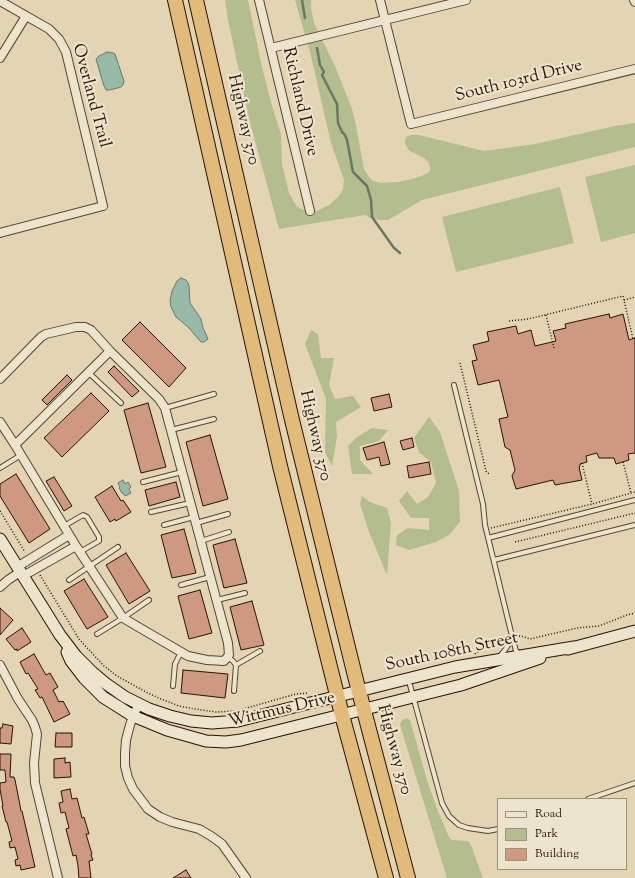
<!DOCTYPE html>
<html>
<head>
<meta charset="utf-8">
<style>
  body { margin:0 }
  #map { position:relative; width:635px; height:878px; overflow:hidden; background:#e3d5b3; font-family:"Sorts Mill Goudy",serif }
  canvas { display:block }
  .legend { position:absolute; left:497px; top:798px; width:130px; height:72px; box-sizing:border-box; background:#ede4ce; border:1px solid #9e907e; margin:0; padding:5px 7px; list-style:none; font-size:12px; color:#271306 }
  .legend li { display:flex; align-items:center; gap:8px; height:20px }
  .legend b { width:20px; border:1px solid #9e907e }
</style>
</head>
<body>
<div id="map">
<canvas width="635" height="878"></canvas>
<ul class="legend">
<li><b style="height:5px;background:#ede4ce"></b>Road</li>
<li><b style="height:11px;background:#b3bd8d"></b>Park</li>
<li><b style="height:11px;background:#cf9880"></b>Building</li>
</ul>
</div>
<script>
const c = document.querySelector('canvas').getContext('2d');
c.lineJoin = 'round';
function paint(path, color) { c.fillStyle = color; c.fill(path, 'evenodd'); }
const toPath = rows => new Path2D(rows.map(r => 'M' + r).join(''));
function stroke(path, color, width, dash) { c.strokeStyle = color; c.lineWidth = width; c.lineCap = dash ? 'butt' : 'round'; c.setLineDash(dash || []); c.stroke(path); }
function write(font, color, halo, rows, align = 'center') {
  c.font = font + ' "Sorts Mill Goudy",serif'; c.lineWidth = 4; c.setLineDash([]); c.textBaseline = 'middle'; c.strokeStyle = halo; c.fillStyle = color; for (const [text, x, y, turn = 0] of rows) {
    c.save(); c.translate(x, y); c.rotate((+turn || 0) * Math.PI / 180); c.textAlign = isNaN(turn) ? turn : align; if (halo) c.strokeText(text, 0, 0); c.fillText(text, 0, 0); c.restore();
  }
}
paint(toPath([
  [225,0,248,0,262,67,272,106,281,134,282,164,289,193,297,207,306,211,317,211,329,205,339,196,343,189,344,180,331,143,310,52,295,0,311,0,311,8,314,23,335,66,351,106,355,120,364,169,369,177,373,181,381,183,399,182,416,178,426,174,430,171,430,167,429,163,424,158,410,151,406,146,405,141,406,137,411,135,419,135,484,151,535,144,615,126,635,123,635,147,422,200,388,220,379,220,370,218,365,215,279,229,250,122,228,20],
  [635,165,635,233,601,242,585,177],
  [560,187,574,243,456,272,442,217],
  [311,330,318,334,321,358,334,358,329,385,335,399,353,396,361,407,336,422,337,436,332,466,325,452,326,399,305,344],
  [429,417,440,432,459,491,460,522,449,535,436,542,409,550,396,545,397,535,408,528,429,530,429,518,411,518,399,501,407,491,417,504,428,497,436,483,431,462,419,452,414,438],
  [372,428,388,430,379,441,360,446,360,460,373,474,352,474,348,446,357,437],
  [362,496,370,502,387,508,391,523,387,575,369,532,360,504],
  [407,718,410,720,427,780,437,809,449,837,452,840,468,841,471,845,483,878,447,878,400,725,402,720]
]), '#b3bd8d');
const water = toPath([
  [107,52,113,53,115,54,124,81,123,85,121,87,110,90,106,90,104,86,96,59,99,56,107,52],
  [181,278,186,280,188,283,189,286,190,303,201,319,203,328,208,339,204,342,201,342,188,327,176,317,171,307,170,301,172,291,177,281,181,278],
  [123,480,125,484,128,482,131,487,129,489,131,493,125,496,123,493,122,493,119,488,120,487,118,483,123,480]
]);
paint(water, '#96b9a8');
stroke(water, '#6a7767', 1);
stroke(toPath([
  [302,0,305,18],
  [317,48,320,65,324,72,322,75,323,77,337,104,338,123,342,132,345,135,347,140,353,172,367,186,371,200,372,217,394,248,400,253]
]), '#6a7767', 2.5);
const building = toPath([
  [609,314,610,318,623,314,629,340,635,338,635,453,628,454,629,460,616,464,614,458,599,458,597,453,586,456,587,462,580,464,580,466,579,467,582,480,555,485,553,480,516,489,512,476,515,470,510,450,505,447,499,419,508,417,499,380,478,385,472,361,477,360,473,345,489,341,487,332,516,326,518,334,531,330,535,346,556,341,553,331,566,328,565,324,609,314],
  [140,322,186,368,169,387,122,340,140,322],
  [114,366,139,391,132,397,108,372,114,366],
  [67,375,72,380,47,405,42,400,67,375],
  [91,393,109,411,62,457,44,438,91,393],
  [389,394,392,407,374,411,371,398,389,394],
  [148,403,166,467,141,473,124,410,148,403],
  [210,435,228,499,203,506,186,442,210,435],
  [412,438,414,447,403,450,400,441,412,438],
  [384,442,390,464,381,466,379,457,367,460,363,448,384,442],
  [429,462,431,474,409,478,407,466,429,462],
  [16,474,50,529,29,543,0,496,0,484,16,474],
  [54,477,72,506,64,511,46,481,54,477],
  [176,482,180,497,149,506,145,490,176,482],
  [112,486,121,501,123,500,131,512,116,521,115,519,110,522,95,497,112,486],
  [184,529,196,573,172,578,161,535,184,529],
  [235,539,247,583,224,588,213,545,235,539],
  [126,553,150,591,129,604,106,565,126,553],
  [84,579,108,617,87,629,64,591,84,579],
  [200,590,212,633,189,639,178,596,200,590],
  [252,601,264,645,241,650,230,607,252,601],
  [0,608,13,620,0,635,0,608],
  [22,628,31,642,17,651,17,649,15,650,6,639,22,628],
  [34,654,46,675,50,673,58,687,53,690,59,702,61,701,62,702,63,701,70,714,54,722,42,697,40,698,35,690,38,689,28,673,26,674,20,662,34,654],
  [183,670,228,674,225,698,181,693,183,670],
  [3,724,13,726,11,744,0,743,0,728,2,728,3,724],
  [56,733,72,733,72,747,55,747,56,733],
  [0,754,11,754,10,777,14,777,15,780,19,800,21,811,22,811,35,867,21,870,20,865,16,866,15,860,18,859,15,847,10,848,9,842,12,841,7,822,6,822,2,806,3,806,0,789,0,783,6,782,5,770,0,770,0,754],
  [65,758,65,763,70,762,71,777,54,778,54,759,65,758],
  [70,789,72,799,77,798,82,818,84,817,89,834,86,834,92,854,91,855,93,860,89,861,91,878,79,878,78,866,76,855,73,856,66,829,69,828,65,812,61,813,59,803,63,802,61,791,70,789],
  [186,870,191,878,173,878,186,870]
]);
paint(building, '#cf9880');
stroke(building, '#271306', 1);
const lane = toPath([
  [89,373,121,403],
  [454,385,483,504,485,525,510,628,516,651,520,654],
  [165,408,214,394],
  [171,430,214,419],
  [0,468,21,455],
  [143,482,182,472],
  [151,512,190,503],
  [196,523,228,514],
  [164,525,194,517],
  [64,526,83,515,87,517,99,537,99,541,80,552],
  [488,538,635,500],
  [201,541,229,532],
  [494,560,635,525],
  [69,580,118,547],
  [181,585,210,577],
  [217,600,245,593],
  [97,634,123,618,149,600],
  [227,657,233,661,236,665,234,691],
  [499,657,505,650,513,637],
  [236,665,260,651],
  [410,685,442,803,449,816,459,825,468,828,488,831,498,829],
  [173,686,175,664,181,652],
  [588,799,635,783]
]);
const street = toPath([
  [259,0,310,211],
  [380,0,411,124,635,69],
  [634,0,635,2],
  [0,1,49,29,59,39,66,52,103,206,0,233],
  [271,48,466,0],
  [0,58,26,16],
  [110,351,159,399,165,408,228,643,229,655,224,661,207,660,188,656,123,618,76,546,15,445,110,351],
  [0,379,41,337,46,334,76,327,85,327,91,330,110,351],
  [0,422,15,445],
  [17,567,69,535],
  [23,576,76,546],
  [0,587,8,580,20,572],
  [0,665,18,699,32,720,35,727,37,734,34,763,35,783,58,878],
  [139,704,133,716,130,725,126,740,125,753,125,766,128,778,133,789,148,809,160,817,172,822,199,829,211,836,222,844,246,878]
]);
const secondary = toPath([
  [0,539,60,635,76,656,92,672,105,683,125,697,149,709,170,716,191,721,212,723,238,721,455,667,574,647],
  [568,649,635,631],
  [67,652,71,661,84,678,103,697,133,716,167,730,206,741,226,742,241,740,461,685,540,658]
]);
const highway = toPath([
  [175,0,280,466,342,715,386,878],
  [196,0,292,420,356,680,408,878]
]);
stroke(lane, '#564431', 6);
stroke(street, '#564431', 10);
stroke(secondary, '#271306', 13);
stroke(highway, '#271306', 16);
stroke(toPath([
  [624,300,635,297],
  [546,315,554,348],
  [509,321,528,319,623,296,633,339],
  [460,363,486,471,489,474],
  [623,462,631,493],
  [582,463,592,504],
  [0,511,25,552],
  [491,528,592,504,635,492],
  [515,542,635,513],
  [40,575,79,639,90,651,104,666,117,676,146,692,161,699,179,706,195,709,216,712,236,711,296,694,308,693],
  [519,636,521,636,530,639,577,628,599,626,627,615,635,613],
  [475,654,495,640,505,639]
]), '#271306', 1.5, [1, 2]);
stroke(lane, '#ede4ce', 4);
stroke(street, '#ede4ce', 8);
stroke(secondary, '#ede4ce', 11);
stroke(highway, '#e2ba7a', 14);
write('17px', '#271306', '#ede4ce', [
  ["South 103rd Drive",519,82,-14],
  ["Overland Trail",90,96,75],
  ["Richland Drive",299,102,77],
  ["Highway 370",242,120,77],
  ["Highway 370",314,436,77],
  ["South 108th Street",452,653,-12],
  ["Wittmus Drive",282,711,-13],
  ["Highway 370",393,750,75]
]);
</script>
</body>
</html>
